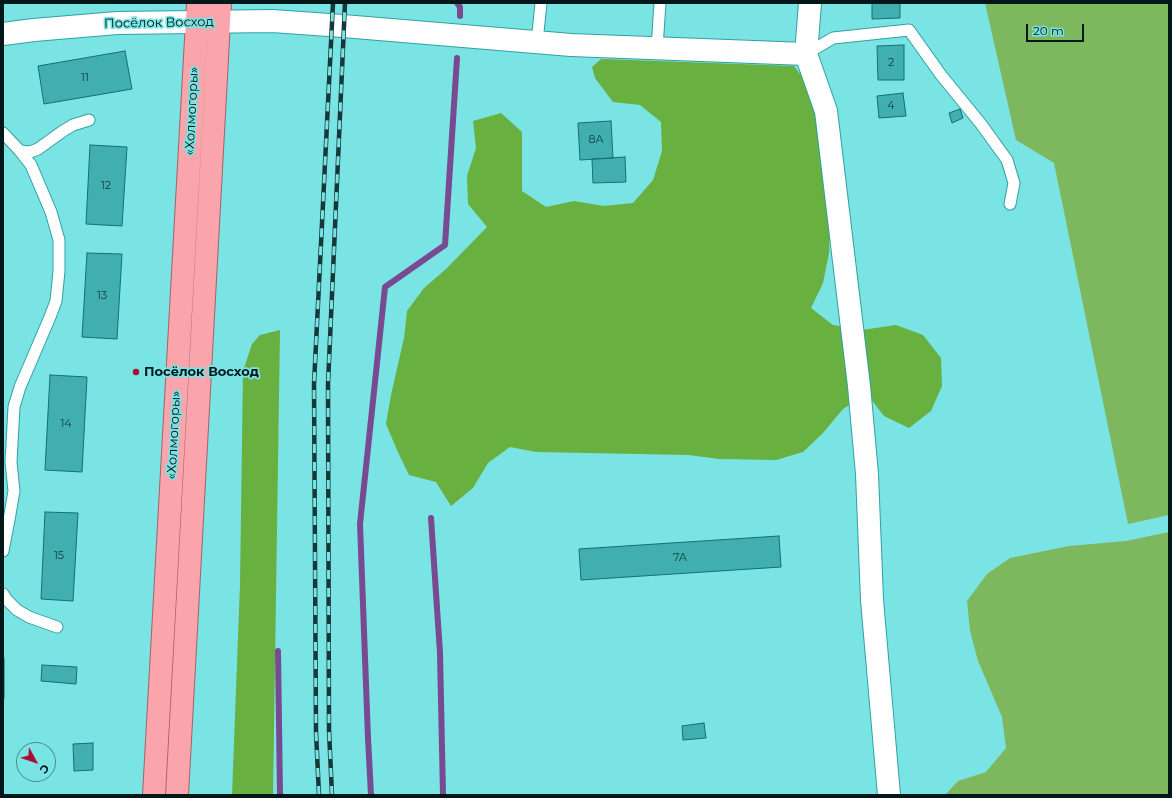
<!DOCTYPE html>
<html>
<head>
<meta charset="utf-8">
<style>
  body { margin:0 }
  #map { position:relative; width:1172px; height:798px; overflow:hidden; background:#7ae3e4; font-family:Montserrat,sans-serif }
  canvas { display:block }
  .frame { position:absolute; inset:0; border:4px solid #021717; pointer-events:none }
  .north { position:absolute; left:16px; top:742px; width:40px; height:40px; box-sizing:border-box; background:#7ae3e4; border:1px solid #4a9192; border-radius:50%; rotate:130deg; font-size:11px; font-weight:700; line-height:16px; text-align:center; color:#021717 }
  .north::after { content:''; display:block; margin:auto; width:14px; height:18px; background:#a81037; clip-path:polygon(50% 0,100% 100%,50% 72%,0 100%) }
  .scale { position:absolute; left:1026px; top:24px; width:58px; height:18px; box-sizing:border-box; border:2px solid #021717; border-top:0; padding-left:5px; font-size:12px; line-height:14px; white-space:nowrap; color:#021717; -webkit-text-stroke:3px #7ae3e4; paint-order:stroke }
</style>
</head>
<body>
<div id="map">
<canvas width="1172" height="798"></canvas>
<div class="frame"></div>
<div class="north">С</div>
<div class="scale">20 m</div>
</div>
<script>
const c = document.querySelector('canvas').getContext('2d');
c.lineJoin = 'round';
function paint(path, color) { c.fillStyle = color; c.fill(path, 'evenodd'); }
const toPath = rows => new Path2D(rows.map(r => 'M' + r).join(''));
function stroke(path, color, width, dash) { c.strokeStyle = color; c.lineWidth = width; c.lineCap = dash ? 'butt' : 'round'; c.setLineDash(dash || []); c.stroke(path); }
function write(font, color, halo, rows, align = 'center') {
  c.font = font + ' Montserrat,sans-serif'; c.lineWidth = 3.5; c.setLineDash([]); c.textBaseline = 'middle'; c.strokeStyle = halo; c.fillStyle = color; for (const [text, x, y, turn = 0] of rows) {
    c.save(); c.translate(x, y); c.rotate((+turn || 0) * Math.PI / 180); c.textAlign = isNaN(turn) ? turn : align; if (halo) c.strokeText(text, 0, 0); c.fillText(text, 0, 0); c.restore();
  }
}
paint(toPath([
  [985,3,1169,3,1169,515,1128,524,1054,163,1016,140],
  [1169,532,1169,795,945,795,958,781,986,772,1006,748,1002,717,978,661,970,631,967,601,987,574,1010,558,1069,546,1126,541]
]), '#7db85f');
paint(toPath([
  [601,59,794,66,812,90,830,225,829,253,823,283,811,308,833,325,862,330,896,325,923,335,941,358,942,386,931,411,909,428,884,416,867,394,843,409,823,433,803,452,776,460,719,459,689,455,536,452,510,447,488,463,473,488,451,506,436,482,409,475,397,450,386,424,391,395,404,338,407,311,424,288,446,269,487,227,468,204,467,176,476,148,473,121,501,113,522,132,522,191,546,207,574,201,604,206,633,203,653,180,662,151,661,122,640,105,613,102,595,78,592,67],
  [280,330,273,795,232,795,240,585,243,371,252,344,260,335]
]), '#68b03f');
stroke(toPath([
  [457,3,460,7,460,16],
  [431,518,440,653,443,795],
  [278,651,280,795],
  [371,795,368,738,360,524,385,287,445,245,457,58]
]), '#774a91', 6);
const building = toPath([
  [872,3,900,3,900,18,872,19,872,3],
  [904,45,904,80,878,80,877,46,904,45],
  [125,51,132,89,44,104,38,66,125,51],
  [903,93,906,116,879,118,877,96,903,93],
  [960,109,963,118,952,123,949,113,960,109],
  [611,121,613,158,580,160,578,123,611,121],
  [90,145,127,147,122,226,86,224,90,145],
  [625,157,626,182,593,183,592,159,625,157],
  [87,253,122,254,117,339,82,337,87,253],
  [50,375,87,377,82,472,45,470,50,375],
  [45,512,78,513,73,601,41,599,45,512],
  [779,536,781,567,581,580,579,549,779,536],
  [3,658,4,658,4,699,3,699,3,658],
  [42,665,77,667,76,684,41,681,42,665],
  [704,723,706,738,683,740,682,726,704,723],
  [93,743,93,770,74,771,73,744,93,743]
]);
paint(building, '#41aeaf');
stroke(building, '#166f70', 1);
const service = toPath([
  [537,42,541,3],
  [657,48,660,3],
  [806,54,833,38,909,30,941,75,981,124,1007,160,1014,183,1010,204],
  [3,133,20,151,31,165,51,212,59,240,59,271,56,301,50,317,20,387,14,407,11,462,14,491,9,520,3,551],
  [20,151,30,152,38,149,63,131,73,125,89,120],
  [3,594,7,600,17,610,29,617,57,627]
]);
const minor = toPath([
  [810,3,806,54,826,111,859,386,867,474,872,600,889,795],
  [3,34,34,30,117,23,272,21,343,26,571,45,806,54]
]);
const trunk = toPath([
  [154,795,198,3],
  [177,795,220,3]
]);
stroke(service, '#30a1a2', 13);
stroke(minor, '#30a1a2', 24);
stroke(trunk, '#a2646a', 24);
stroke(service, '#fff', 11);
stroke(minor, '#fff', 22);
stroke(trunk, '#faa4ab', 22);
const rail = toPath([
  [319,795,316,732,314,384,333,3],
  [332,795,329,730,328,384,345,3]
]);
stroke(rail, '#163839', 4.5);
stroke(rail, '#7ae3e4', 3, [9]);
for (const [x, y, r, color] of [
  [136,372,4,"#a81037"]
]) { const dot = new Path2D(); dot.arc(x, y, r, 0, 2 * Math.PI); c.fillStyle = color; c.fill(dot); stroke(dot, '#7ae3e4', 1.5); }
write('11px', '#123d3d', null, [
  ["2",891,63],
  ["11",85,78],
  ["4",891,106],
  ["8А",596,140],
  ["12",106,186],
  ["13",102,296],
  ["14",66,424],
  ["15",59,556],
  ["7А",680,558]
]);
write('13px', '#021717', '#7ae3e4', [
  ["Посёлок Восход",159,23,-1],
  ["«Холмогоры»",192,111,-87],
  ["«Холмогоры»",174,435,-87]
]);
write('bold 13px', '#021717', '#7ae3e4', [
  ["Посёлок Восход",144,372]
], 'left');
</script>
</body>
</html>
